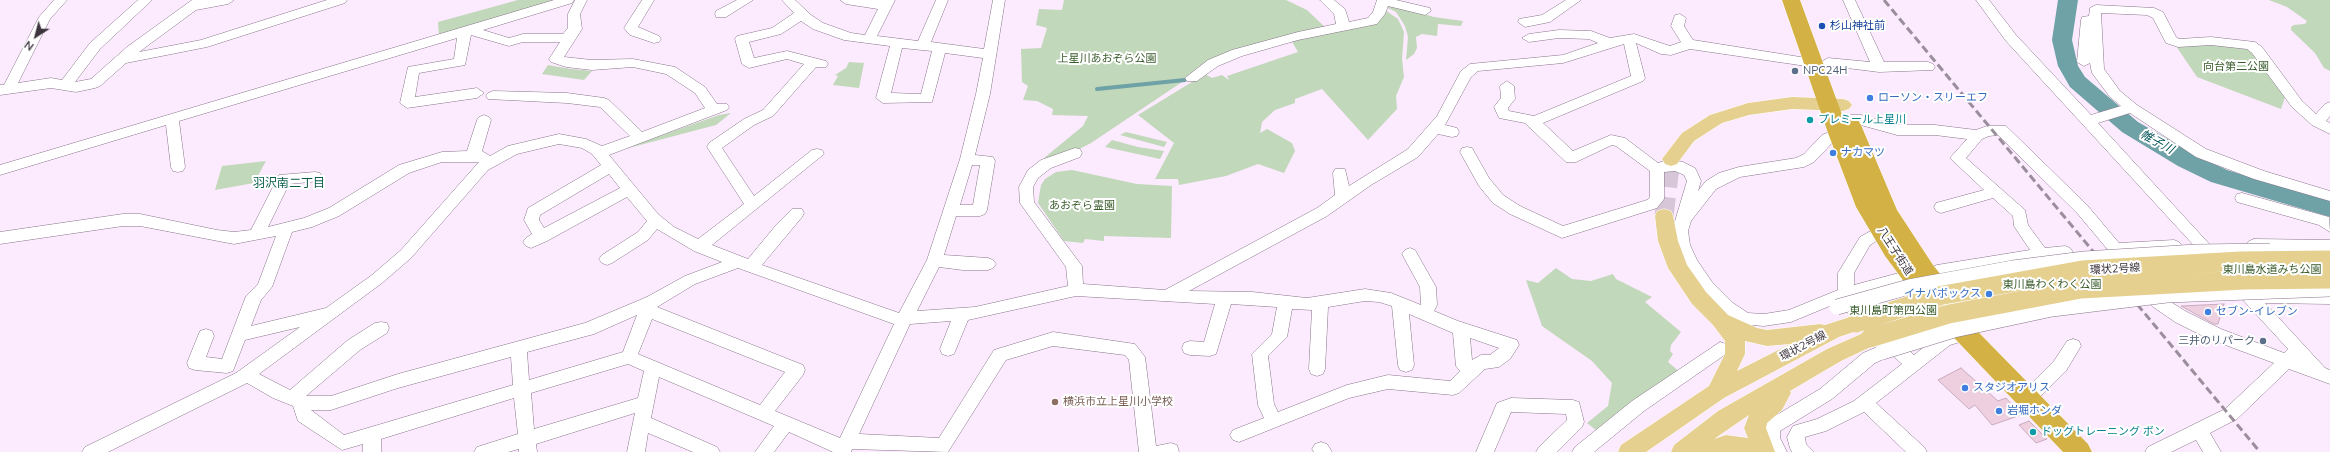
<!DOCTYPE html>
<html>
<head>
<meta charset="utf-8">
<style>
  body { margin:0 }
  #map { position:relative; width:2330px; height:452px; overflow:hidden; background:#fceafe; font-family:Mulish,sans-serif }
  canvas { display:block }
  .north { position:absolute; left:16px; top:16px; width:40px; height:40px; -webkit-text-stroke:3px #fff; paint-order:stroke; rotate:216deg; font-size:11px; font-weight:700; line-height:16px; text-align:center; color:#3c343d }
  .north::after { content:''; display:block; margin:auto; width:14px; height:18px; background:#3c343d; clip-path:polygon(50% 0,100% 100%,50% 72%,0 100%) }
</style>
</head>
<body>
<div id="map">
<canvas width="2330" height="452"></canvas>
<div class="north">N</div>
</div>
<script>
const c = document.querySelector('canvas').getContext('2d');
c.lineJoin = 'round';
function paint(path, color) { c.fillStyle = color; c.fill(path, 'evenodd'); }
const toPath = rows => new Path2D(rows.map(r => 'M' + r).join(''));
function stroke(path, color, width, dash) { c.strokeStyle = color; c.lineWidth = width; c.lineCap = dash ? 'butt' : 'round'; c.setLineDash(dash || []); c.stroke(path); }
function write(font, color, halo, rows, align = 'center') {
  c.font = font + ' Mulish,"Noto Sans JP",sans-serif'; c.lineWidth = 4; c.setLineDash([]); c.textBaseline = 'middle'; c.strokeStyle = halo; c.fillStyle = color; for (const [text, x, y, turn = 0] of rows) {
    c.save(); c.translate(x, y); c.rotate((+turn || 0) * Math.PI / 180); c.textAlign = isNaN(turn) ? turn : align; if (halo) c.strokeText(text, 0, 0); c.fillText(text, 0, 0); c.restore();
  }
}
paint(toPath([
  [518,0,561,0,439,36,438,22],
  [1064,0,1286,0,1307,10,1327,29,1212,62,1091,143,1074,152,1047,161,1044,158,1083,126,1088,116,1052,115,1053,109,1037,101,1023,100,1028,86,1022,82,1021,49,1041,48,1047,28,1036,25,1039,9,1062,10],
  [2269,0,2330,0,2330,71,2324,68,2315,53,2291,30,2291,27,2294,25,2305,24,2307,21,2287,7],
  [1385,3,1434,17,1463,21,1461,26,1438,24,1437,36,1422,34,1416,37,1417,48,1414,54,1406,60,1408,37,1405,26,1396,12,1384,6],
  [1385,10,1398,19,1404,32,1402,59,1404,77,1396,96,1397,109,1368,140,1322,89,1295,99,1295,103,1275,110,1262,122,1260,133,1267,129,1292,143,1295,151,1284,173,1258,164,1226,176,1179,185,1178,179,1155,179,1174,143,1138,115,1205,74,1212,78,1222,75,1229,80,1227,76,1298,52,1291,40,1371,24],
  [2214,43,2248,46,2285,97,2281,109,2197,77,2176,46],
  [849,62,864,63,859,88,833,85,838,76,835,75,846,68],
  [548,65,571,69,592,71,584,80,542,74],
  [731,113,716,125,617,151,719,115],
  [1126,132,1167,142,1164,147,1120,135],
  [1112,140,1138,147,1164,151,1160,159,1105,147],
  [266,161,254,183,215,190,222,166],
  [1072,170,1137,184,1172,186,1171,238,1104,236,1104,241,1085,239,1083,243,1064,241,1038,203,1041,185,1045,179,1056,172],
  [1556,268,1572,279,1591,281,1613,274,1616,279,1652,297,1645,302,1681,332,1671,345,1670,351,1673,354,1668,362,1681,373,1597,431,1587,423,1608,406,1612,383,1592,361,1542,326,1526,280,1538,283]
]), '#c1d8ba');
stroke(toPath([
  [1097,89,1185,80]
]), '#6ea2a7', 4);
paint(toPath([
  [2058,0,2078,0,2072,40,2078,66,2085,77,2138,122,2194,154,2227,170,2330,201,2330,217,2211,182,2178,166,2122,132,2070,87,2058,66,2052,40,2058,0]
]), '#6ea2a7');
const building = toPath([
  [2224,304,2218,324,2214,324,2181,306,2224,304],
  [1961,368,1998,401,2006,398,2021,415,1992,425,1975,405,1969,409,1938,380,1961,368],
  [2029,421,2047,439,2036,443,2019,425,2029,421]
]);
paint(building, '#edcfdf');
stroke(building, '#c9acbc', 1);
stroke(toPath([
  [1664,216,1671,159]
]), '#d6c6d7', 19, [19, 10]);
const minor = toPath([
  [54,0,67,0,50,19,18,83,51,78,62,80,90,43,138,0,152,0,100,49,75,82,91,79,127,47,192,0,234,0,228,4,196,10,139,52,201,40,327,0,347,0,345,3,207,47,126,63,100,86,95,88,76,92,51,88,0,95,0,85,4,85,39,17,54,0],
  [554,0,574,0,572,3,483,30,509,38,523,34,563,34,568,28,568,14,575,0,587,0,580,14,582,29,564,57,592,60,633,59,675,67,705,87,717,104,727,104,729,107,727,110,609,155,658,214,674,227,698,239,744,204,707,147,709,143,744,119,763,110,804,64,787,59,749,68,742,64,735,39,737,36,772,28,794,13,782,0,795,0,811,15,823,23,851,33,865,35,878,9,846,4,840,0,895,0,877,36,918,41,936,0,948,0,931,42,984,49,993,0,1005,0,990,94,975,155,993,157,995,161,987,210,985,214,980,216,956,216,944,255,988,258,993,260,996,264,993,268,988,270,963,270,939,267,917,311,975,307,1068,286,1066,267,1020,203,1019,187,1028,170,1041,160,1075,148,1080,149,1082,153,1080,157,1051,168,1038,178,1033,187,1034,202,1082,266,1083,284,1165,290,1317,208,1335,195,1333,173,1335,169,1345,169,1349,186,1408,149,1437,116,1461,71,1470,64,1563,55,1598,43,1589,39,1559,38,1529,42,1522,38,1529,34,1559,30,1591,31,1610,38,1634,34,1670,46,1681,42,1671,26,1675,15,1680,14,1686,18,1684,26,1693,40,1813,59,1820,63,1813,67,1690,49,1671,55,1661,54,1636,43,1645,78,1643,81,1543,123,1573,151,1611,135,1625,138,1658,163,1667,160,1683,162,1695,168,1697,172,1701,181,1698,191,1706,181,1719,173,1739,167,1796,158,1804,154,1822,135,1838,128,1843,129,1845,133,1843,137,1832,143,1814,162,1804,167,1740,177,1716,189,1691,221,1688,231,1690,245,1697,260,1712,282,1733,303,1748,313,1764,314,1789,310,1838,290,1838,273,1860,237,1881,225,1886,227,1889,231,1886,235,1870,245,1854,273,1854,285,1910,270,1915,272,1918,276,1915,280,1852,299,1914,355,1939,335,1964,327,1970,329,1972,334,1970,339,1950,345,1876,403,1924,447,1927,452,1906,452,1864,412,1826,431,1805,437,1806,444,1814,452,1792,452,1790,448,1787,437,1793,426,1817,419,1854,401,1902,364,1890,353,1888,357,1875,363,1832,399,1780,431,1780,438,1787,452,1769,452,1762,438,1762,427,1765,422,1820,389,1863,353,1882,345,1837,303,1791,322,1764,326,1739,324,1721,311,1700,290,1674,245,1672,231,1687,181,1684,175,1675,171,1664,172,1664,199,1657,208,1562,238,1510,214,1493,203,1479,186,1460,152,1462,148,1467,147,1472,148,1489,178,1503,195,1520,206,1563,226,1647,200,1650,197,1650,171,1616,146,1612,145,1576,162,1566,162,1525,123,1499,118,1494,107,1501,98,1500,86,1507,81,1514,86,1515,99,1508,108,1509,111,1534,116,1631,76,1624,44,1563,63,1478,71,1471,77,1445,125,1457,128,1459,132,1457,136,1452,137,1438,134,1418,157,1371,185,1327,216,1189,291,1252,292,1307,298,1365,289,1391,293,1421,305,1420,287,1402,254,1405,250,1410,248,1415,250,1436,287,1437,305,1434,311,1458,321,1517,340,1519,345,1510,359,1499,367,1485,369,1459,393,1453,395,1388,389,1349,398,1239,442,1233,440,1230,435,1233,430,1264,418,1258,405,1252,354,1272,334,1277,307,1231,304,1216,354,1210,356,1190,355,1184,353,1182,348,1184,343,1190,341,1204,342,1215,304,1076,296,968,320,954,354,948,356,942,354,940,349,951,321,910,324,859,434,939,438,994,350,1053,332,1135,344,1145,357,1156,446,1171,443,1177,445,1179,452,1139,452,1129,360,1125,355,1053,346,1006,360,948,452,852,449,851,452,833,452,789,432,774,452,755,452,774,426,659,377,651,418,717,447,720,452,693,452,648,433,645,452,627,452,635,413,536,444,537,452,519,452,519,449,508,452,474,452,477,447,518,434,514,398,381,439,381,452,363,452,363,444,342,450,298,421,293,406,273,398,247,383,108,452,82,452,85,447,236,373,300,327,245,340,233,371,227,373,195,370,189,368,187,363,200,331,206,329,212,331,214,336,206,357,222,359,246,296,258,284,276,236,234,244,140,226,123,226,0,244,0,232,123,214,140,214,217,230,234,232,251,230,279,175,315,172,320,173,322,177,320,181,289,184,268,227,304,218,329,208,399,165,442,152,467,151,477,120,479,117,484,115,489,117,491,120,482,151,490,156,508,146,559,134,586,139,602,146,630,136,600,107,567,103,488,99,486,96,488,93,493,91,567,93,604,98,609,100,642,132,705,108,695,93,666,74,633,67,592,70,566,67,551,62,549,59,560,42,523,42,509,46,471,35,465,65,419,73,415,97,477,88,484,93,477,98,407,108,400,103,408,67,454,59,457,38,179,121,185,167,183,171,178,172,173,171,171,167,166,125,0,175,0,165,554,0],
  [801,21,813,29,844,40,890,46,876,98,883,103,932,102,945,53,983,58,976,94,960,159,927,260,899,313,762,265,802,217,804,213,802,209,792,209,777,224,748,259,712,245,824,154,822,150,817,149,812,150,754,196,722,148,754,125,773,116,816,67,826,67,828,64,826,61,787,51,754,58,749,42,781,34,801,21],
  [902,48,932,51,921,94,891,93,902,48],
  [559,144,582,148,592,154,601,165,528,208,524,220,532,234,526,238,523,242,526,246,531,248,547,241,627,197,647,221,638,232,602,255,599,259,602,263,607,265,612,263,648,240,657,229,694,251,722,262,685,276,647,297,585,323,398,374,331,396,306,396,360,350,387,333,389,328,387,323,381,322,375,323,348,340,290,390,259,374,382,283,411,258,488,170,517,154,559,144],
  [442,162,479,162,401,250,372,275,326,308,251,326,261,300,272,287,292,232,312,227,339,216,409,173,442,162],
  [972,165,980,165,973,205,960,205,972,165],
  [609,174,620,188,544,228,539,220,540,215,609,174],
  [738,268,894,324,840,438,775,411,803,375,805,370,803,365,657,307,695,284,738,268],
  [1365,301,1379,302,1392,306,1398,365,1400,370,1406,372,1412,370,1414,365,1409,314,1453,333,1456,366,1460,371,1450,381,1388,375,1347,385,1278,412,1274,404,1268,356,1287,337,1292,309,1312,310,1309,369,1311,374,1317,376,1323,374,1325,369,1328,307,1365,301],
  [637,315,623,352,529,380,527,352,594,334,637,315],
  [652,319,785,372,760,405,638,354,652,319],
  [1470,338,1499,348,1490,355,1481,355,1472,360,1470,338],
  [511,357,513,385,344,435,311,410,331,410,398,388,511,357],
  [628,364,644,371,638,398,534,429,531,393,628,364],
  [642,0,654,0,638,27,659,36,661,39,659,42,654,43,630,35,624,28,642,0],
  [737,0,753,0,726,17,716,17,715,14,716,11,737,0],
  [1320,0,1334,0,1345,9,1349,22,1368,18,1373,12,1377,0,1396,0,1430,8,1431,11,1425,15,1388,6,1385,14,1377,24,1298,40,1242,56,1218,66,1197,81,1187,81,1185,78,1208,60,1232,50,1298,32,1336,24,1334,14,1320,0],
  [1566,0,1581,0,1550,22,1525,27,1518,22,1519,19,1542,15,1566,0],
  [1843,0,1855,0,1884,62,1928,62,1933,64,1935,67,1933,70,1879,72,1823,65,1821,62,1828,58,1870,62,1843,0],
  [1976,0,1989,0,2016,35,2091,115,2121,106,2110,97,2092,73,2090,63,2084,66,2077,62,2081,20,2082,17,2089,16,2090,8,2096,5,2154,8,2163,12,2176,37,2179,39,2211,37,2255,42,2262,47,2302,101,2316,114,2325,104,2330,102,2330,116,2326,121,2330,123,2330,134,2312,125,2292,107,2252,53,2247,49,2211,45,2178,47,2166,43,2153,18,2147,15,2101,13,2104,69,2120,91,2137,105,2206,149,2264,171,2330,191,2330,201,2254,179,2196,157,2130,113,2098,123,2223,259,2220,263,2215,265,2210,263,2006,41,1976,0],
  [1849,115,1861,115,1897,125,1935,125,1976,130,1987,126,2006,126,2087,205,2119,243,2174,240,2179,242,2182,246,2179,250,2174,252,2129,254,2137,265,2134,269,2129,271,2124,269,2077,213,1998,135,1989,136,1982,139,1966,158,2025,210,2028,225,2045,248,2065,246,2070,248,2086,270,2083,274,2078,276,2073,274,2061,258,1965,271,1937,277,1932,275,1929,271,1932,267,1937,265,2030,250,2014,226,2013,216,1993,198,1941,213,1936,211,1934,207,1936,203,1984,190,1950,158,1967,139,1935,135,1897,135,1861,125,1844,123,1842,120,1844,117,1849,115],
  [2242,193,2329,217,2330,232,2319,225,2237,202,2235,198,2237,194,2242,193],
  [2254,239,2330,240,2330,252,2254,251,2249,249,2246,245,2249,241,2254,239],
  [2238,278,2244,280,2262,300,2263,294,2269,292,2330,292,2330,304,2265,303,2325,368,2330,370,2330,384,2289,369,2237,419,2210,433,2221,452,2203,452,2196,440,2171,452,2145,452,2148,447,2225,409,2274,363,2209,339,2175,322,2152,306,2140,289,2142,285,2148,283,2154,285,2164,298,2187,312,2221,329,2284,353,2288,349,2232,288,2230,284,2232,280,2238,278],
  [2073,339,2079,341,2081,346,2066,371,2042,395,2036,397,2030,395,2028,390,2030,385,2054,361,2067,341,2073,339],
  [1720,342,1726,344,1728,349,1726,354,1644,411,1594,452,1572,452,1575,447,1632,401,1720,342],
  [1511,398,1573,400,1579,402,1584,422,1582,427,1557,452,1536,452,1539,447,1567,420,1566,414,1511,412,1494,452,1476,452,1497,403,1511,398],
  [1321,442,1327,444,1332,452,1314,452,1312,449,1315,444,1321,442]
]);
const major = toPath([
  [1792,97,1843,99,1849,101,1852,105,1849,109,1843,111,1792,109,1749,115,1722,123,1694,141,1677,164,1671,166,1665,164,1662,159,1682,133,1710,115,1748,103,1792,97],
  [1664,209,1671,211,1673,216,1678,241,1687,265,1706,292,1728,315,1757,328,1767,330,1820,324,1825,325,1856,315,1863,317,1866,323,1863,329,1839,337,1724,398,1646,452,1618,452,1621,445,1709,386,1725,354,1725,341,1713,325,1692,304,1668,268,1658,241,1655,216,1657,211,1664,209],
  [1745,341,1767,346,1790,344,1737,371,1745,354,1745,341],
  [1870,330,1877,332,1880,338,1877,344,1841,361,1790,391,1791,393,1782,410,1767,423,1766,428,1775,452,1671,452,1674,445,1718,411,1827,349,1870,330],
  [1749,415,1744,428,1748,438,1726,435,1714,439,1749,415]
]);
const highway = toPath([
  [1782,0,1800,0,1844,120,1851,118,1858,120,1861,125,1897,210,1933,265,1949,285,1946,291,1940,293,2088,444,2092,452,2063,452,1917,299,1885,256,1856,207,1828,133,1782,0]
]);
stroke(minor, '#88748a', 1);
stroke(major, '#fff', 1);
stroke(highway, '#fff', 1);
paint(minor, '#fff');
paint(major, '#e5d08f');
paint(highway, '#d4b145');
stroke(toPath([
  [1884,0,2260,452]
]), '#9b8e9c', 3, [8, 4]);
const minorBridge = toPath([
  [1837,307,1909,287,2013,268,2084,259,2196,252,2270,251],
  [1882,352,1954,330,2052,309,2167,295,2330,289]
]);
const majorBridge = toPath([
  [1856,323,1938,296,2082,270,2241,261,2330,260],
  [1870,338,1949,314,2081,289,2244,280,2330,279]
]);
stroke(minorBridge, '#88748a', 16, []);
stroke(majorBridge, '#fff', 20, []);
stroke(minorBridge, '#fff', 15);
stroke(majorBridge, '#e5d08f', 19);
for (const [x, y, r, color] of [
  [1822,26,4,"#1a4fb4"],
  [1795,71,4,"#5c6f8a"],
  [1870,98,4,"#3f7fe0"],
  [1810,120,4,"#0f9aa8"],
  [1833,153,4,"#3f7fe0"],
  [1989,294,4,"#3f7fe0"],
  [2208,312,4,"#3f7fe0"],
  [2263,341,4,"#5c6f8a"],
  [1965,388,4,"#3f7fe0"],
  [1055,402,4,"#8d6e63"],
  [1999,411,4,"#3f7fe0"],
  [2033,432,4,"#0f9aa8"]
]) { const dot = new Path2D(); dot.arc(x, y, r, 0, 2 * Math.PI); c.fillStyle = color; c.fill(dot); stroke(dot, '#fff', 1.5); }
write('11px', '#164399', '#fff', [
  ["杉山神社前",1830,26]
], 'left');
write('11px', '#385b2a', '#fff', [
  ["上星川あおぞら公園",1107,59],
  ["向台第二公園",2236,67],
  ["あおぞら霊園",1082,206],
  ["東川島水道みち公園",2272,270],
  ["東川島わくわく公園",2052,285],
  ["東川島町第四公園",1893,311]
]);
write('11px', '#4e5e75', '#fff', [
  ["NPC24H",1803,71],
  ["三井のリパーク",2255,341,"right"]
], 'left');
write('11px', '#366cbe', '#fff', [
  ["ローソン・スリーエフ",1878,98],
  ["ナカマツ",1841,153],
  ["イナバボックス",1981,294,"right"],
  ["セブン-イレブン",2216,312],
  ["スタジオアリス",1973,388],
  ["岩堀ホンダ",2007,411]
], 'left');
write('11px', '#0d838f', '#fff', [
  ["プレミール上星川",1818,120],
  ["ドッグトレーニング ボン",2041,432]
], 'left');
write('11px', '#3c343d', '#fff', [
  ["八王子街道",1895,251,57],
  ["環状2号線",2115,269,-3],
  ["環状2号線",1803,346,-28]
]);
write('11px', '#785e54', '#fff', [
  ["横浜市立上星川小学校",1063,402]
], 'left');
write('italic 12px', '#025359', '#fff', [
  ["帷子川",2157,142,29]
]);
write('12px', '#095d49', '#fff', [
  ["羽沢南二丁目",289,183]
]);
</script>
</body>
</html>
